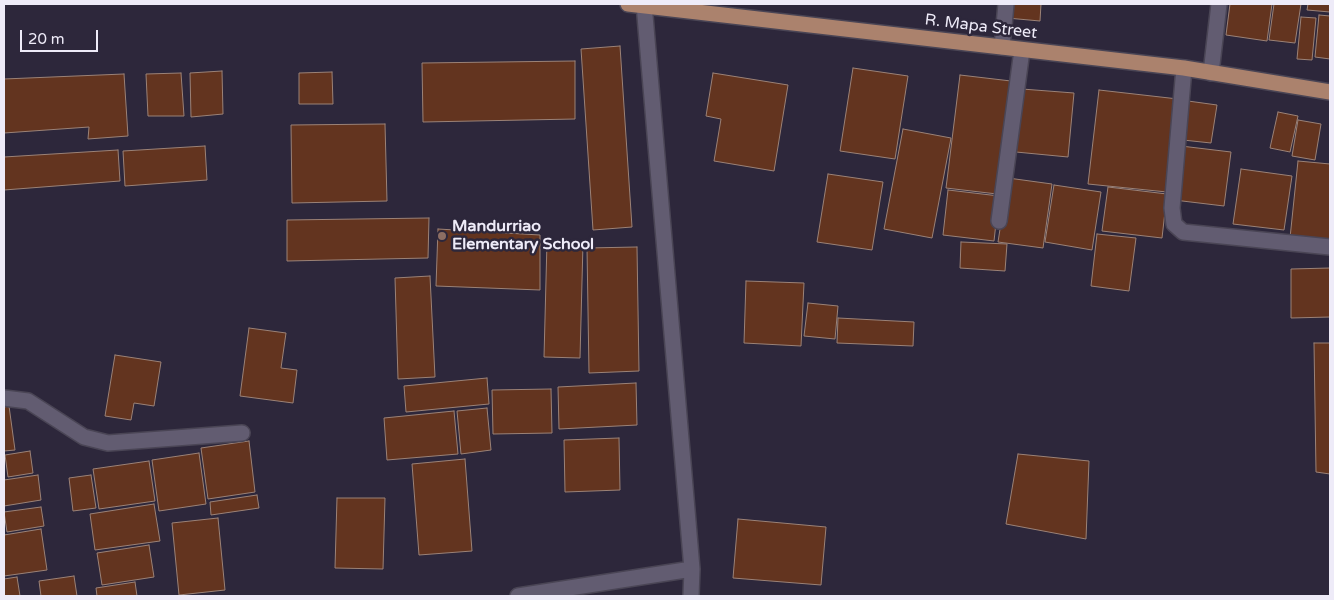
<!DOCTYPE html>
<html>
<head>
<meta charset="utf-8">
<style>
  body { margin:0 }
  #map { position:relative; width:1334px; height:600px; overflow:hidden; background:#2d273b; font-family:"Varela Round",sans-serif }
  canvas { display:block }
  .frame { position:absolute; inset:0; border:5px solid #eeebf8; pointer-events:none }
  .scale { position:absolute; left:20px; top:30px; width:78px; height:22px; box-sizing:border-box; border:2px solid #eeebf8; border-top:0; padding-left:6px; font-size:15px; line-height:18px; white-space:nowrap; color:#eeebf8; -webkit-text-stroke:4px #2d273b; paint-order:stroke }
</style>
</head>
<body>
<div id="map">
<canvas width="1334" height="600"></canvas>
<div class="frame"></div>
<div class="scale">20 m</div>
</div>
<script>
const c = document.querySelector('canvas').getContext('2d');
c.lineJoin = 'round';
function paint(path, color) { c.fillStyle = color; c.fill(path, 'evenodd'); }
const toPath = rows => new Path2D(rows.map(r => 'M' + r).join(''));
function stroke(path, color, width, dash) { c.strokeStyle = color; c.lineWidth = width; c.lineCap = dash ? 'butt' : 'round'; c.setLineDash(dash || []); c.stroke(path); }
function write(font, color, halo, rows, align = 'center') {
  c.font = font + ' "Varela Round",sans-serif'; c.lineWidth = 5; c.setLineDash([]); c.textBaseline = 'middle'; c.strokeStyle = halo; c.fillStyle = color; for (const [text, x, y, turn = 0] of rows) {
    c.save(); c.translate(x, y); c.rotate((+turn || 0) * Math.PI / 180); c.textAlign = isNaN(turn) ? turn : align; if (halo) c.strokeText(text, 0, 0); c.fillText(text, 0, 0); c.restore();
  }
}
const building = toPath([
  [1008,4,1041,4,1040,21,1007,18,1008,4],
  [1230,4,1272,4,1267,41,1226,35,1230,4],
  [1274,4,1301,4,1295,43,1269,40,1274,4],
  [1308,4,1330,4,1330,12,1307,10,1308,4],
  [1319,15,1330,16,1330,59,1315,57,1319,15],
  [1301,17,1316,18,1312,60,1297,59,1301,17],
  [620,46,632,227,593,230,581,49,620,46],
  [575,61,575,119,423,122,422,63,575,61],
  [853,68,908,76,895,159,840,151,853,68],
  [222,71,223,114,191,117,190,73,222,71],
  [332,72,333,104,299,104,299,73,332,72],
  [181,73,184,116,148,116,146,74,181,73],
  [713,73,788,85,774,171,714,161,721,119,706,116,713,73],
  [124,74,128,136,88,139,89,127,4,133,4,79,124,74],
  [960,75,1011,81,997,194,946,188,960,75],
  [1022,89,1074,93,1068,157,1016,152,1022,89],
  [1099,90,1178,99,1167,192,1088,184,1099,90],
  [1188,101,1217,105,1211,143,1183,140,1188,101],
  [1278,112,1298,116,1290,152,1270,148,1278,112],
  [1298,120,1321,124,1315,160,1292,156,1298,120],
  [385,124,387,201,292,203,291,125,385,124],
  [903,129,951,138,932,238,884,229,903,129],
  [205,146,207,180,125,186,123,151,205,146],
  [1181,146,1231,152,1224,206,1174,200,1181,146],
  [118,150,120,181,4,190,4,157,118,150],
  [1298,161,1330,164,1330,242,1290,238,1298,161],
  [1241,169,1292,176,1284,230,1233,224,1241,169],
  [828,174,883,182,872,250,817,242,828,174],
  [1008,178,1052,184,1043,248,998,242,1008,178],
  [1054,185,1101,192,1092,250,1045,242,1054,185],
  [1108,187,1167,194,1162,238,1102,231,1108,187],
  [948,190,999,196,994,241,943,235,948,190],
  [429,218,428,258,287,261,287,220,429,218],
  [438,229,540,235,540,290,436,286,438,229],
  [1097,234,1136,238,1129,291,1091,286,1097,234],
  [547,242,583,243,580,358,544,357,547,242],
  [961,242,1007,244,1005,271,960,268,961,242],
  [637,247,639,371,589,373,587,248,637,247],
  [1330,268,1330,317,1291,318,1291,269,1330,268],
  [430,276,435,377,398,379,395,278,430,276],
  [746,281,804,283,801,346,744,343,746,281],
  [808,303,838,306,835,339,804,336,808,303],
  [838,318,914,322,913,346,837,343,838,318],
  [249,328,286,333,281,368,297,370,293,403,240,396,249,328],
  [1314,343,1330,343,1330,474,1316,472,1314,343],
  [115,355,161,362,154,406,134,403,131,420,105,416,115,355],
  [487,378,489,404,406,412,404,386,487,378],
  [636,383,637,425,559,429,558,387,636,383],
  [551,389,552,433,493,434,492,390,551,389],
  [9,406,15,450,4,451,4,407,9,406],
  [487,408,491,450,461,454,457,411,487,408],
  [454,411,458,454,387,460,384,418,454,411],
  [619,438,620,490,565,492,564,440,619,438],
  [249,441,255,492,208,499,201,448,249,441],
  [30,451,33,473,8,477,5,455,30,451],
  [199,453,206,504,159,511,152,460,199,453],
  [1018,454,1089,461,1086,539,1006,524,1018,454],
  [465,459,472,551,419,555,412,464,465,459],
  [149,461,155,501,99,509,93,469,149,461],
  [38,475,41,500,4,506,4,480,38,475],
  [91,475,96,508,73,511,69,478,91,475],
  [257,495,259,508,211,515,210,502,257,495],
  [337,498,385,498,383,569,335,568,337,498],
  [154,504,160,541,95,550,90,514,154,504],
  [41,507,44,526,7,532,4,512,41,507],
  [218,518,225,590,179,595,172,523,218,518],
  [738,519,826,527,821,585,733,578,738,519],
  [41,529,47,570,4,576,4,535,41,529],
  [149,545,154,577,102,585,97,553,149,545],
  [74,576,77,596,41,596,39,581,74,576],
  [17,577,20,596,4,596,4,579,17,577],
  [135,582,137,596,97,596,96,588,135,582]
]);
paint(building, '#63341f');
stroke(building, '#9b8277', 1);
const minor = toPath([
  [644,4,692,569,691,596],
  [1002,47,1006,4],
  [1184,68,1172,208,1174,224,1183,232,1330,247],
  [1211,73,1219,4],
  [999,221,1022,50],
  [4,398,28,401,84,437,108,443,242,433],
  [518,596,692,569]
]);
const major = toPath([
  [628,4,1184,68,1330,92]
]);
stroke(minor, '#4a4555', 18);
stroke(major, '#4a4555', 18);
stroke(minor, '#625c71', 15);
stroke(major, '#ab826d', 15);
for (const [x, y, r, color] of [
  [442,236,5,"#8d6e63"]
]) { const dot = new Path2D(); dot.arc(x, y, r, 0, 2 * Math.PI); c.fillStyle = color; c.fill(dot); stroke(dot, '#2d273b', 2); }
write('16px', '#eeebf8', '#2d273b', [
  ["R. Mapa Street",981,27,7]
]);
write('bold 16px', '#eeebf8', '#2d273b', [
  ["Mandurriao",452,227],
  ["Elementary School",452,245]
], 'left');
</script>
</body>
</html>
